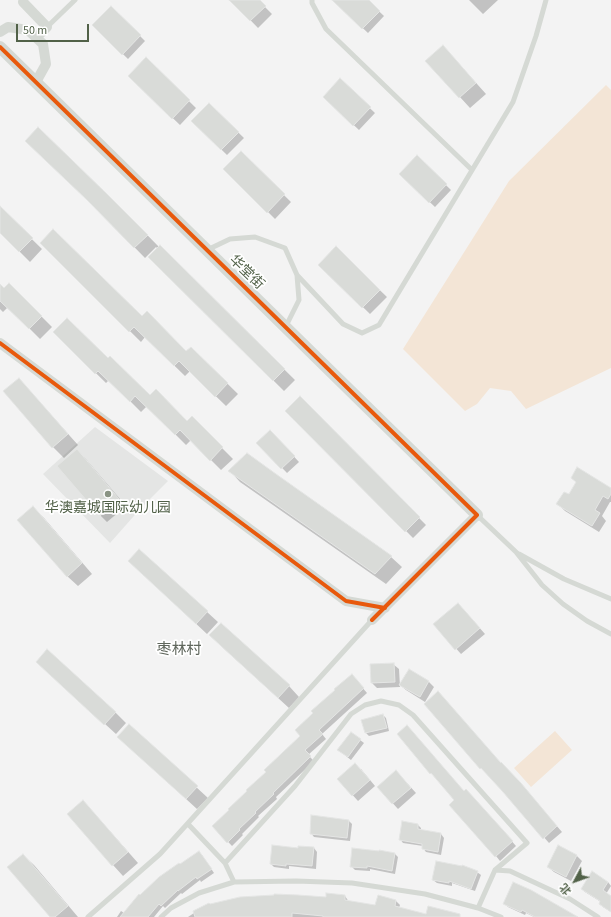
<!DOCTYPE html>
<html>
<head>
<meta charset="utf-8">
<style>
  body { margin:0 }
  #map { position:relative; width:611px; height:917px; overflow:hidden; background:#f3f3f3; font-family:"Source Sans 3","Noto Sans SC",sans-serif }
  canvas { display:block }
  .north { position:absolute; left:555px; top:861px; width:40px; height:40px; -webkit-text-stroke:3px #fff; paint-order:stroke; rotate:229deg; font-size:11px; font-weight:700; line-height:16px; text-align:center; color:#516148 }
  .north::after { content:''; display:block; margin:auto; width:14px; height:18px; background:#516148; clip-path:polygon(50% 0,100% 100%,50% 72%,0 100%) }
  .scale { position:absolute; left:16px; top:24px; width:73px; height:18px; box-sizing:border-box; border:2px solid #516148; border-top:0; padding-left:5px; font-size:12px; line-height:14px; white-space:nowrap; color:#516148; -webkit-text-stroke:3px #fff; paint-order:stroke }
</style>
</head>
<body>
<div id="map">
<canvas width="611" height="917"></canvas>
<div class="north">北</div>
<div class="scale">50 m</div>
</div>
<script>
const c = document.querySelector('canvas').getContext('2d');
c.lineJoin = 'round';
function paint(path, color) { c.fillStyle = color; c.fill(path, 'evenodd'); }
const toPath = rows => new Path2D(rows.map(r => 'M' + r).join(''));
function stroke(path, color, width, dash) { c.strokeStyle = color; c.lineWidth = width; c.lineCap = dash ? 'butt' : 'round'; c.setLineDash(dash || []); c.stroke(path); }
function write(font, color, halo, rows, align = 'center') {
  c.font = font + ' "Source Sans 3","Noto Sans SC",sans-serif'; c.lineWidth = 3.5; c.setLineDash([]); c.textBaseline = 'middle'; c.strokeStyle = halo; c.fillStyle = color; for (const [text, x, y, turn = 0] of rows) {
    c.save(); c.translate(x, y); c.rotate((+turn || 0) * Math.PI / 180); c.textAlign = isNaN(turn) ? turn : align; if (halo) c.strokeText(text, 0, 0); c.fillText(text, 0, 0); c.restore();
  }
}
paint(toPath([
  [95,427,168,481,141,508,110,543,43,474]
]), '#e4e5e4');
paint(toPath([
  [606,85,611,90,611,368,526,409,511,391,490,388,477,404,465,411,403,349,509,181],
  [555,731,572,750,531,787,514,768]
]), '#f3e5d6');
paint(toPath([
  [231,0,258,0,272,14,258,28],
  [333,0,367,0,384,16,368,33],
  [469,0,498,0,483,14],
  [111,7,145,41,128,59,93,25],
  [453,57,486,94,470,108,427,61],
  [146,59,196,108,180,125,129,76],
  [340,80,375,113,359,130,324,97],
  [209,104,244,138,227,155,192,121],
  [241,153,291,202,275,219,225,169],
  [417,157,451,190,435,207,400,174],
  [107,194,159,247,160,247,295,380,284,391,149,257,158,249,156,247,145,258,96,208],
  [0,208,42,249,30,262,0,232],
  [41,243,142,317,186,353,191,348,238,394,226,406,190,371,185,376,145,337,141,342],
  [336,248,387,297,370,314,320,265],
  [9,284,52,327,40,339,8,307,3,312,0,309,0,285,4,289],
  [54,332,108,360,150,396,187,422,192,418,233,459,221,470,191,440,186,445,147,406,141,412,109,380,106,383],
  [19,379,29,390,78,445,64,458,53,447,4,392],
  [300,398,426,525,413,538,287,411],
  [270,431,299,462,287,473,258,443],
  [247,454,391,557,402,567,386,584,240,482,230,471],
  [84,457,126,506,107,522,100,515],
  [572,478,611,489,611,502,610,502,602,516,606,521,599,532,565,511,558,504,569,496,577,483],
  [33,508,44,518,92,574,78,586,67,576],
  [139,550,218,622,207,634,129,561],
  [463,609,485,634,461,654,435,625],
  [221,646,289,686,299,697,289,708],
  [393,664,399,669,400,687,377,688,372,683],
  [409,670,429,682,434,687,425,702,406,690,400,685],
  [48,672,115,712,126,723,116,734],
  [355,679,367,693,322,734,326,739,308,755,314,761,276,797,277,799,258,816,259,817,242,834,243,835,232,846,213,826,302,736],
  [383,715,386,718,389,731,369,736,366,733],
  [129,725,208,798,197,809,129,747],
  [351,733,364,743,351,760,342,753],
  [501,763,526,790,562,832,549,843,504,792,481,768],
  [361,769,375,786,358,801,338,779],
  [396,771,416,793,398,809,378,787],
  [465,792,471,795,516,846,500,861,496,856,455,801],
  [93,812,138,863,123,876,113,865,68,814],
  [348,820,352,824,350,841,314,837,311,833],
  [418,825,421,828,421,830,441,834,444,838,441,855,426,852,423,848,423,846,403,843,400,839],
  [314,848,317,852,316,869,289,866,289,869,274,867,271,864,299,849],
  [395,854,398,857,395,874,370,869,370,871,355,870,351,866],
  [23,855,34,865,78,917,52,917],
  [202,855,214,873,201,882,200,880,182,894,181,893,165,908,163,906,154,917,117,917,121,911,124,913,140,896,180,865],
  [576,855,582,861,571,881,554,872,548,867],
  [477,872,481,875,475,891,452,883,452,886,437,883,433,880],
  [608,882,611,886,606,894,611,897,611,912,603,907,601,902,585,892,582,889],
  [345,896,349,902,376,906,378,896,396,901,400,905,399,908,426,915,450,917,188,917,194,913],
  [505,904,575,917,534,917,526,913,525,915,508,907]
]), '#0003');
const building = toPath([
  [229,0,260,0,266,6,250,21,229,0],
  [332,0,369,0,380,11,362,29,332,0],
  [111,6,141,35,122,55,92,25,111,6],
  [443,45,476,83,459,98,425,61,443,45],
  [146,57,190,100,172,119,128,76,146,57],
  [340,78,371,107,353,126,323,97,340,78],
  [209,103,239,132,221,150,191,121,209,103],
  [38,127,107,194,148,235,134,248,87,200,25,141,38,127],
  [241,151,285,194,267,213,223,169,241,151],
  [417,155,447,184,429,203,399,174,417,155],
  [0,206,33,238,19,252,0,233,0,206],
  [53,229,99,274,142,316,147,311,186,351,191,347,228,383,215,397,179,361,174,366,134,327,129,332,40,243,53,229],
  [160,245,285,369,273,381,148,257,160,245],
  [336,246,380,290,362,308,318,265,336,246],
  [9,283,42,316,29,329,0,301,0,284,4,288,9,283],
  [67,318,108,358,110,356,150,395,156,389,187,421,192,416,223,447,210,461,180,430,175,435,135,396,130,402,98,371,95,374,53,332,67,318],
  [19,378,68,434,52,448,3,391,19,378],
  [300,396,420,517,405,532,285,411,300,396],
  [270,430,295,456,281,469,256,443,270,430],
  [77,449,119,499,100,516,57,466,77,449],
  [247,453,276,474,392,556,375,574,228,471,247,453],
  [577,467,611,488,611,494,608,499,603,496,595,510,600,513,592,526,556,504,564,492,569,494,576,482,571,478,577,467],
  [33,506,82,563,67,577,17,520,33,506],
  [139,549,208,611,196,624,128,561,139,549],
  [458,603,480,628,455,650,433,624,458,603],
  [221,623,290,685,278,698,209,635,221,623],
  [47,649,116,712,104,725,36,662,47,649],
  [394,663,395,682,371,683,370,664,394,663],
  [409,669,429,681,420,697,399,685,409,669],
  [352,674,364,688,319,730,323,734,305,750,311,756,273,793,274,794,255,812,256,813,239,829,240,830,227,843,212,826,229,810,228,809,247,791,246,790,266,772,264,770,300,736,295,730,313,713,311,711,335,690,334,689,352,674],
  [438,691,501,763,501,762,521,783,557,826,543,839,503,792,481,768,480,769,424,704,438,691],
  [383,714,387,728,365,733,361,720,383,714],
  [129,724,198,786,186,799,117,737,129,724],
  [407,725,464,791,466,789,513,841,495,857,449,805,454,800,431,773,430,774,397,734,407,725],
  [351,732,361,739,348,757,337,750,351,732],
  [355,763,370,780,352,796,337,779,355,763],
  [396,770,411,788,392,804,377,787,396,770],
  [83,800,128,852,112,866,67,814,83,800],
  [311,815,349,820,347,838,310,834,311,815],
  [402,821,418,824,418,829,441,833,438,852,422,849,422,844,399,840,402,821],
  [272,845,298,848,298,846,314,847,312,866,286,864,286,866,270,864,272,845],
  [558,845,577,855,566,877,547,867,558,845],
  [352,848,379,851,379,850,395,853,392,871,367,866,367,868,350,867,352,848],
  [199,851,212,869,197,879,196,877,178,891,178,890,161,906,159,904,148,917,120,917,139,894,140,895,159,877,179,863,180,864,199,851],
  [23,854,68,906,55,917,50,917,7,867,23,854],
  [436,861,462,866,462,865,478,871,471,889,449,881,449,883,432,880,436,861],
  [592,871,608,882,603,890,611,896,611,912,599,904,600,901,581,889,592,871],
  [513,882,531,890,578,917,535,917,522,910,521,912,503,904,513,882],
  [326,893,345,895,345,900,375,905,378,895,396,900,395,906,426,914,428,906,460,914,460,917,323,917,323,916,292,913,292,917,195,917,193,911,209,903,210,904,240,897,274,895,274,894,298,895,326,897,326,893]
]);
paint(building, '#d9dbd8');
stroke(building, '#e4e5e4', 1);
stroke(toPath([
  [312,0,312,3,326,29,472,170],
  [47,27,75,0],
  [207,250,230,239,255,237,285,248,297,275,299,300,286,326],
  [297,275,343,324,362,333,379,325,513,102,536,36,546,0],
  [477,515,516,552,542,585,563,604,587,621,611,634],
  [519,554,564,579,611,599],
  [188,824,225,863,234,882],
  [225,863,295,786,351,714,365,705,381,701,399,705,413,715,527,843,495,870,478,908],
  [495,870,510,871,570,899,598,917],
  [88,917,160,854,372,620],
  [161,917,171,908,199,893,234,882,296,881,352,883,425,894,478,908,501,917]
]), '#d5d9d4', 5);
stroke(toPath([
  [23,2,47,27,36,38],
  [0,32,8,27,28,30,43,44,46,64,36,82],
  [0,343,346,601,385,608],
  [372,620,477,515]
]), '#d5d9d4', 10);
stroke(toPath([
  [0,47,477,515]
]), '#d5d9d4', 12);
stroke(toPath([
  [0,47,477,515,372,620],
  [0,343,346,601,385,608]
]), '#e8590c', 4);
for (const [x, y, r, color] of [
  [108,494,4,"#8a9484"]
]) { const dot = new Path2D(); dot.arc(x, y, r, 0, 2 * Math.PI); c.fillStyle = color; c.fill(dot); stroke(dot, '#fff', 1.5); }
write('14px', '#516148', '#fff', [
  ["华堂街",246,273,44]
]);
write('14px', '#516148', '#fff', [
  ["华澳嘉城国际幼儿园",108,509]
]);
write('15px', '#60675d', '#fff', [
  ["枣林村",179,651]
]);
</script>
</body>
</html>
